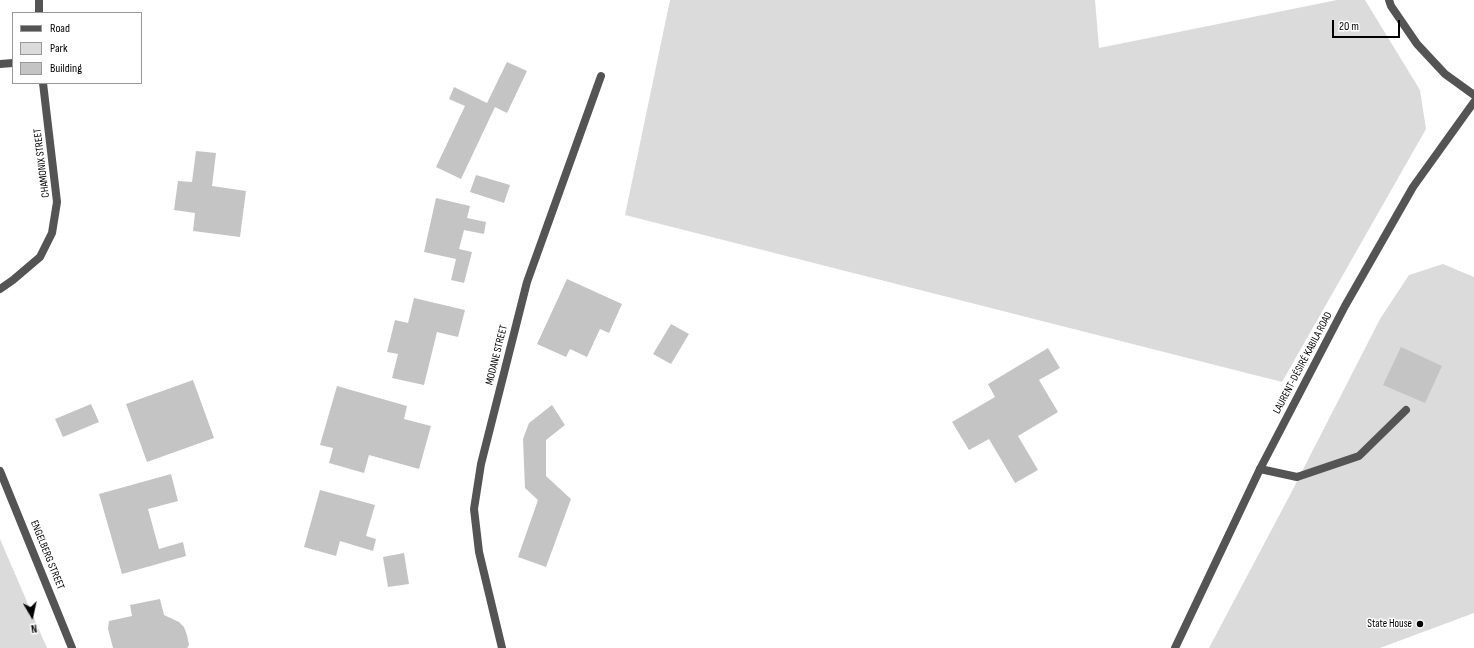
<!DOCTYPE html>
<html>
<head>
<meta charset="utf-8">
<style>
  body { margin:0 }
  #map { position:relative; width:1474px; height:648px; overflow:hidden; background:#fff; font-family:"Sofia Sans Condensed",sans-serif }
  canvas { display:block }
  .legend { position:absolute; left:12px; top:12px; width:130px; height:72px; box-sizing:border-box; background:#fff; border:1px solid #999; margin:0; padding:5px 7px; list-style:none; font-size:12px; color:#000 }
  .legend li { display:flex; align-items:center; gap:8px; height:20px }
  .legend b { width:20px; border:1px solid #999 }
  .north { position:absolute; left:12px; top:596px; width:40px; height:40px; -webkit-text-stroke:3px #fff; paint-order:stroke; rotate:171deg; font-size:11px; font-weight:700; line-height:16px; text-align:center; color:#000 }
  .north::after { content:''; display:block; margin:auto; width:14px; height:18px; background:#000; clip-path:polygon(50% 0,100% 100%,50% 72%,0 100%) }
  .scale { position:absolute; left:1332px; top:20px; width:68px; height:18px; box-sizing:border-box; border:2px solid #000; border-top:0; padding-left:5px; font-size:12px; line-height:14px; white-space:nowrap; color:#000; -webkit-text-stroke:3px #fff; paint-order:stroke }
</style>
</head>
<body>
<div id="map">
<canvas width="1474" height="648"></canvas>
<ul class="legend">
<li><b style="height:5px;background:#545454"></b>Road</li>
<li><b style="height:11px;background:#dbdbdb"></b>Park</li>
<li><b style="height:11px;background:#c4c4c4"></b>Building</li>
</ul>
<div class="north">N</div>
<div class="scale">20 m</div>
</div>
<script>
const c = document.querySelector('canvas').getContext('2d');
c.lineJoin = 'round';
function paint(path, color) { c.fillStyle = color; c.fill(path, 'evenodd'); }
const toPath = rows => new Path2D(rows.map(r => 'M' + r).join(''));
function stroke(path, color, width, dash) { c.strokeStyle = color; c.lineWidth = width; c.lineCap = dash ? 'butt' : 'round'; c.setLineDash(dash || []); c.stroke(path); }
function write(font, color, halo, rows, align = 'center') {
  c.font = font + ' "Sofia Sans Condensed",sans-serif'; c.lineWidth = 3; c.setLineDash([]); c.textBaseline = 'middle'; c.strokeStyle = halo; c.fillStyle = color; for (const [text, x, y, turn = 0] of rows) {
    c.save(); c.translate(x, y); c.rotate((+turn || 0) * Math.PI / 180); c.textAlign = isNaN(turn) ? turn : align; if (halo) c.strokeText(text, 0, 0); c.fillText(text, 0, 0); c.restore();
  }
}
paint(toPath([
  [670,0,1095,0,1099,48,1337,0,1365,0,1420,90,1426,129,1282,382,625,215],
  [1443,264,1474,277,1474,613,1380,648,1209,648,1291,493,1380,319,1409,275],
  [0,539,47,648,0,648]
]), '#dbdbdb');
paint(toPath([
  [507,62,527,71,507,113,495,107,461,179,436,167,465,106,449,99,454,87,487,103],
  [196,151,216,153,212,186,246,191,240,237,193,231,195,213,174,210,178,181,192,182],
  [476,175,510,185,504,203,470,192],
  [436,198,470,206,467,218,486,222,484,234,464,230,459,249,472,252,464,283,451,280,456,259,424,252],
  [567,279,622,304,609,333,600,329,587,357,570,349,566,357,537,344],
  [414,298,465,310,458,337,437,332,424,385,392,378,398,354,387,352,395,320,408,323],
  [671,324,689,334,671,364,653,354],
  [1401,347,1442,366,1425,403,1383,385],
  [1048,348,1060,368,1039,380,1058,412,1018,436,1038,470,1015,483,989,439,969,450,952,422,995,397,988,384],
  [193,380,214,438,147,462,126,404],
  [337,386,407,406,404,419,431,426,419,469,369,455,364,473,329,463,333,448,320,445],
  [91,404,99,422,63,437,55,419],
  [552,405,565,425,546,440,546,476,571,499,546,567,518,557,538,500,525,488,523,439,529,423],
  [171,474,178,501,148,509,159,549,183,542,186,556,122,574,99,494],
  [320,490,375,505,366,536,376,539,373,551,340,541,336,556,304,547],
  [404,553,409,584,388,587,383,557],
  [160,599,164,615,179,622,184,627,187,635,189,645,187,648,113,648,108,629,109,621,132,616,130,605]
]), '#c4c4c4');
stroke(toPath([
  [0,64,13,63],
  [1260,469,1297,477,1359,456,1406,410]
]), '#545454', 8);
stroke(toPath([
  [39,0,39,13],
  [1389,0,1391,6,1417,44,1445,74,1474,95],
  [0,289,13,280,40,257,52,233,57,202,43,83],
  [0,471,72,648],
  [502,648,479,552,474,509,481,464,527,282,601,76],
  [1175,648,1260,469,1345,306,1413,187,1474,102]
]), '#545454', 8);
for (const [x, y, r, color] of [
  [1420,624,4,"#000"]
]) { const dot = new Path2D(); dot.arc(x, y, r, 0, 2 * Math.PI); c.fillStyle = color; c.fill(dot); stroke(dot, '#fff', 1.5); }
write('11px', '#000', '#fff', [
  ["CHAMONIX STREET",42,163,-97],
  ["MODANE STREET",497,355,-76],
  ["LAURENT-DÉSIRÉ KABILA ROAD",1303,363,-62],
  ["ENGELBERG STREET",47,555,68]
]);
write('11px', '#000', '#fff', [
  ["State House",1412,624]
], 'right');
</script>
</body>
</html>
